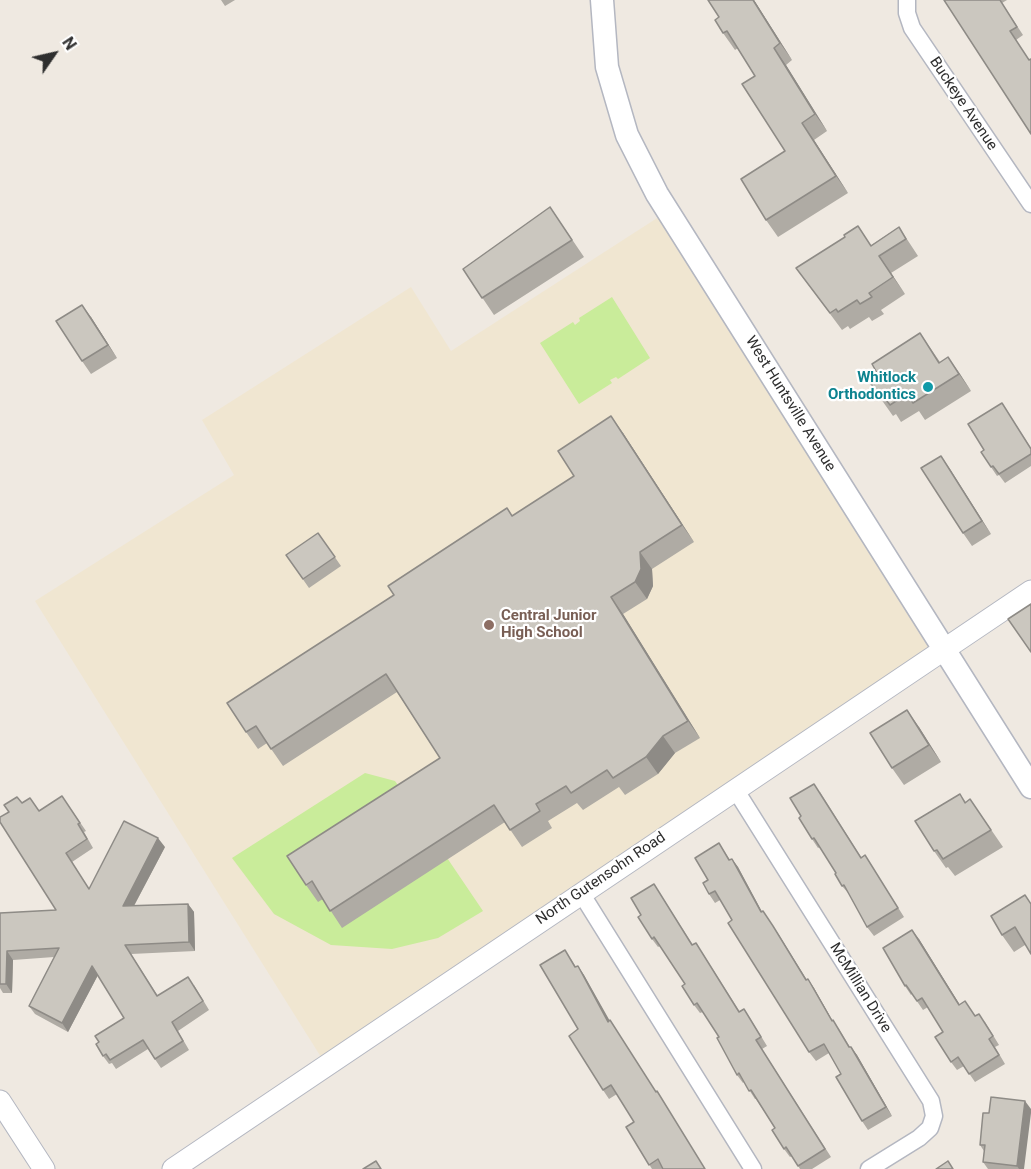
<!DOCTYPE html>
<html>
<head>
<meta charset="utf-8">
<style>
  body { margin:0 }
  #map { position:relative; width:1031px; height:1169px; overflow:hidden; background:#efe9e1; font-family:Roboto,sans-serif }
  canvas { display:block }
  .north { position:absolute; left:24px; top:24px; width:60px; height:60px; -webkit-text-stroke:4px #fff; paint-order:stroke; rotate:56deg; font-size:16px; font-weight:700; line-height:24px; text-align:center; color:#2e2e2e }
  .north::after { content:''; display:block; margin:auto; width:21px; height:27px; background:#2e2e2e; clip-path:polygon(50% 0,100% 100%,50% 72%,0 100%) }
</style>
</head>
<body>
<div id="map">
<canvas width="1031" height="1169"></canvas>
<div class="north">N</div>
</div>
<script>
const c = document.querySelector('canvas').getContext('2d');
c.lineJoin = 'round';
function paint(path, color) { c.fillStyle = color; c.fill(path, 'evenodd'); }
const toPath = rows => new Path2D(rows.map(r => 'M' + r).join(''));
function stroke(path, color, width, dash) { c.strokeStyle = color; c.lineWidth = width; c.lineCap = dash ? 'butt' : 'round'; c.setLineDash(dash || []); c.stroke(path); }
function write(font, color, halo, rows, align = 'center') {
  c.font = font + ' Roboto,sans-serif'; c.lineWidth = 4.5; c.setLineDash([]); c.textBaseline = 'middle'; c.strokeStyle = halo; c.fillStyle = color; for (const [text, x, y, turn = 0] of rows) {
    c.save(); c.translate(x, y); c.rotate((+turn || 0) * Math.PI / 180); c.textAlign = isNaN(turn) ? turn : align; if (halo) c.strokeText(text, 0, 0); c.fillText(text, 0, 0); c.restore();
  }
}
paint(toPath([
  [668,211,943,648,326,1065,35,601,234,475,202,420,411,287,451,351]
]), '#f0e6d1');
paint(toPath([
  [612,297,650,358,618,379,616,377,610,380,612,383,579,404,540,343,573,322,575,325,580,321,579,318],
  [365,773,395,781,483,911,438,938,392,949,331,945,274,914,232,858]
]), '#c9ec9a');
const minor = toPath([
  [907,0,907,13,912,28,1031,204],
  [735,789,931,1101,934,1116,930,1128,919,1138,869,1169],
  [581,893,753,1169]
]);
const tertiary = toPath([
  [0,1101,44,1169],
  [173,1169,1031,591]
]);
const secondary = toPath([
  [602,0,607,67,627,135,657,194,1031,787]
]);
stroke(minor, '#b4b7c1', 19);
stroke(tertiary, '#b4b7c1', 23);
stroke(secondary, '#b4b7c1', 25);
stroke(minor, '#fff', 16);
stroke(tertiary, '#fff', 21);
stroke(secondary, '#fff', 22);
paint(toPath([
  [221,0,235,0,225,6],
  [754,0,792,60,786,65,827,131,814,140,848,193,778,237,766,220,785,151,755,76,738,48,735,50,723,33],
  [944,0,1007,0,1002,3,1023,35,1016,40,1031,134],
  [550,207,584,257,494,315,463,269],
  [899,227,918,256,891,273,905,294,881,310,884,314,872,321,869,317,850,329,848,326,842,330,796,268,871,245],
  [91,317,117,358,91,374,82,361],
  [920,333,940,362,960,374,971,391,925,420,919,411,901,422,896,414,893,416,881,399,877,373],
  [1002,403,1031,448,1031,466,1005,483,999,475,997,476,991,467,984,450],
  [623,433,694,542,652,569,653,586,647,599,623,614,700,738,675,753,658,774,625,795,619,787,583,810,577,803,548,821,552,828,522,847,505,822,342,928,323,899,318,902,306,885,440,758,397,692,283,766,267,743,258,749,246,732,394,595,574,476],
  [941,456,991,534,972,546,963,533],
  [318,533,341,566,309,588,286,555],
  [919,727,941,762,904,785,892,768],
  [820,792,861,857,865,855,904,917,874,936,867,927,849,894,842,886,836,873,820,847,818,848,812,839,801,816],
  [960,794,966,802,970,799,1003,847,955,876,948,867,946,868,934,851],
  [62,796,86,831,84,832,93,848,72,862,89,889,165,847,134,906,188,904,194,912,195,951,131,954,158,996,194,985,209,1010,178,1031,189,1050,161,1068,148,1049,116,1069,112,1063,109,1064,103,1056,99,1042,124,1018,98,975,68,1032,35,1014,29,1006,54,957,13,960,12,993,3,993,0,988,0,913,56,910,22,803,39,811],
  [719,843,730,860,732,859,738,867,762,912,779,935,807,980,808,979,814,988,832,1020,839,1029,850,1047,857,1055,892,1116,868,1130,862,1121,841,1074,829,1053,816,1061,809,1052,720,900,715,903,709,894,708,880],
  [654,884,693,945,702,952,740,1012,744,1009,750,1018,767,1046,762,1049,831,1157,812,1169,800,1169,792,1156,790,1157,784,1149,775,1128,756,1099,755,1099,744,1082,743,1083,737,1075,719,1037,703,1012,700,1013,694,1005,685,984,660,946,658,947,652,939,641,915],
  [1031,903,1025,945,1014,952,1002,935],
  [919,939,959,1004,985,1022,999,1045,995,1047,1005,1064,975,1082,964,1066,957,1070,951,1062,943,1032,928,1007,923,1010,912,994,911,995,905,986],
  [571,959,576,967,578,966,584,975,609,1021,610,1020,616,1029,656,1092,657,1091,663,1100,663,1168,662,1169,652,1169,626,1127,634,1122,617,1094,609,1099,603,1090,578,1029],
  [989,1113,1024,1169,988,1169,983,1162,984,1151,980,1145]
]), '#afaba4');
paint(toPath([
  [753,0,754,0,792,60,780,43],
  [774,48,786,65,827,131,815,114],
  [802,123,814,140,848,193,836,176],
  [879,256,891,273,905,294,893,277],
  [82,305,91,317,117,358,108,345],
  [948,357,960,374,971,391,959,374],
  [611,416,623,433,694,542,682,525],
  [941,456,950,469,991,534,982,521],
  [640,552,652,569,653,586,647,599,635,582],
  [611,597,623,614,700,738,688,721],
  [907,710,919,727,941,762,929,745],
  [663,736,675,753,658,774,646,757],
  [158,838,165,847,129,915,123,906],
  [732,859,738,867,767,921,761,912],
  [188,904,194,912,195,951,189,942],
  [773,926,779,935,812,989,806,980],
  [912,930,919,939,965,1013,959,1005],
  [7,951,13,960,12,993,6,984],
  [92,966,98,975,68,1032,62,1023],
  [578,966,584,975,615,1030,608,1022],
  [808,979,814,988,838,1030,832,1021],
  [851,1047,857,1055,892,1116,886,1107],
  [1025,1101,1031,1109,1031,1113,1024,1169,1019,1169,1017,1166]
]), '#8e8b86');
const building = toPath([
  [708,0,753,0,780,43,774,48,815,114,802,123,836,176,766,220,741,179,785,151,742,84,755,76,727,31,723,33,715,20,719,17,708,0],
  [944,0,1000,0,1017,27,1010,31,1029,60,1031,59,1031,134,944,0],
  [550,207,572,240,482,298,463,269,550,207],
  [858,226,871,246,899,227,906,239,879,256,893,277,869,293,872,297,860,304,857,300,838,312,836,309,830,313,796,268,845,237,844,235,858,226],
  [82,305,108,345,82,361,56,321,82,305],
  [920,333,939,363,948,357,959,374,913,403,907,394,890,405,884,397,881,399,868,379,877,373,872,364,920,333],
  [1002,403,1031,449,1031,454,999,474,993,466,991,467,981,452,984,450,968,424,1002,403],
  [611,416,682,525,640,552,641,569,635,582,611,597,688,721,663,736,646,757,613,778,607,770,571,793,566,786,536,804,540,811,510,830,494,805,330,911,312,881,306,885,287,856,440,758,386,674,271,749,256,726,246,732,227,703,394,595,388,586,507,508,512,516,574,476,558,451,611,416],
  [941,456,982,521,963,533,921,468,941,456],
  [318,533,335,557,303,579,286,555,318,533],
  [1031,604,1031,652,1008,619,1031,604],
  [907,710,929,745,892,768,870,733,907,710],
  [814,784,861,858,865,855,898,908,867,927,844,885,842,886,835,874,836,873,814,838,812,839,799,818,801,816,790,798,814,784],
  [960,794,965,803,970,799,991,830,943,859,937,850,934,851,915,821,960,794],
  [62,796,80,823,78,824,87,839,66,853,89,889,124,821,158,838,123,906,188,904,189,942,125,945,157,996,188,977,203,1001,172,1022,183,1041,155,1059,143,1040,110,1060,106,1054,103,1056,96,1044,99,1042,95,1036,124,1018,92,966,62,1023,29,1006,59,948,7,951,6,984,0,984,0,913,56,910,0,822,0,817,9,812,4,805,17,797,22,803,30,798,39,811,62,796],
  [719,843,729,860,732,859,761,912,763,911,773,926,806,980,808,979,832,1021,833,1020,849,1047,851,1047,886,1107,862,1121,836,1077,841,1074,824,1044,809,1052,728,923,732,920,715,891,709,894,703,883,708,880,695,858,719,843],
  [654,884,692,945,696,943,739,1012,744,1009,761,1037,756,1040,825,1149,798,1166,786,1147,784,1149,772,1130,775,1128,751,1090,749,1091,739,1073,737,1075,717,1038,719,1037,697,1003,694,1005,682,986,685,984,654,937,652,939,638,917,641,915,631,898,654,884],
  [1025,895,1031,904,1031,954,1015,927,1002,935,991,916,1025,895],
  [912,930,959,1005,965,1001,975,1016,979,1014,993,1036,989,1039,999,1055,969,1074,958,1057,951,1062,935,1037,943,1032,922,998,917,1001,906,985,905,986,883,948,912,930],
  [565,950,575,967,578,966,608,1022,610,1020,656,1092,657,1091,705,1169,663,1169,658,1159,649,1165,626,1127,634,1122,611,1085,603,1090,569,1036,578,1029,540,965,565,950],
  [991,1097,1025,1101,1017,1166,983,1162,985,1145,980,1145,983,1113,989,1113,991,1097],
  [376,1161,381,1169,363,1169,376,1161],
  [948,1161,953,1169,936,1169,948,1161]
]);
paint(building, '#cbc7bf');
stroke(building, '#8e8b86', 1.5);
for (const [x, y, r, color] of [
  [928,387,6,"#0f9aa8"],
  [489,625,6,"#8d6e63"]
]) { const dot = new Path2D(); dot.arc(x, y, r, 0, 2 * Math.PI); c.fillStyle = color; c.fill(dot); stroke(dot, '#fff', 2); }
write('15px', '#2e2e2e', '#fff', [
  ["Buckeye Avenue",963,104,56],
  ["West Huntsville Avenue",790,404,58],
  ["North Gutensohn Road",601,879,-34],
  ["McMillian Drive",860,988,58]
]);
write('bold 15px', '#0d838f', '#fff', [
  ["Whitlock",916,378],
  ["Orthodontics",916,395]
], 'right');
write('bold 15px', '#785e54', '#fff', [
  ["Central Junior",501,616],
  ["High School",501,633]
], 'left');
</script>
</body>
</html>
